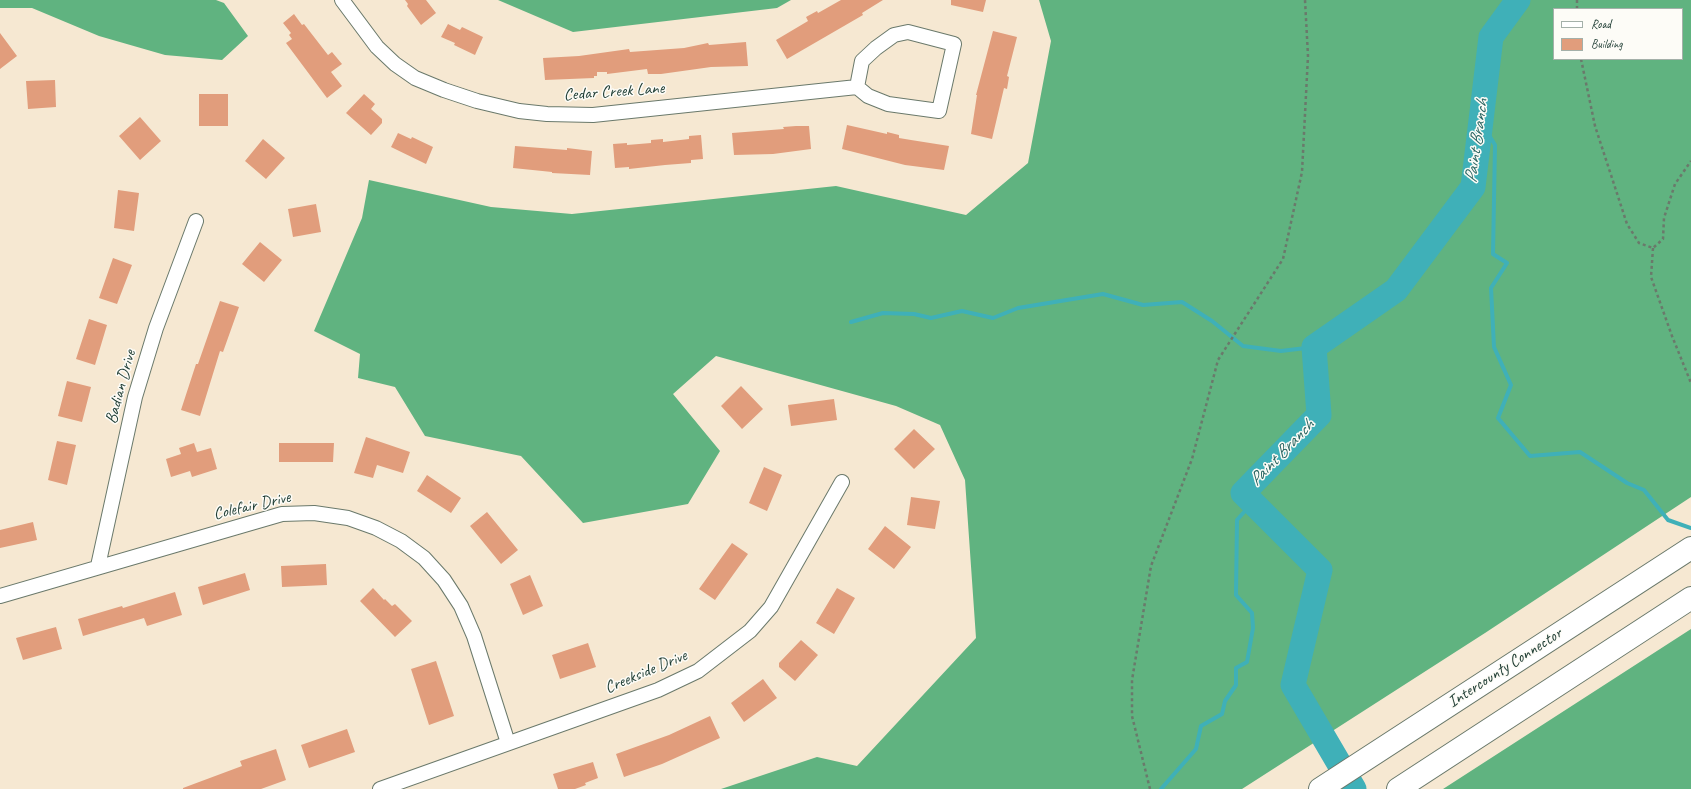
<!DOCTYPE html>
<html>
<head>
<meta charset="utf-8">
<style>
  body { margin:0 }
  #map { position:relative; width:1691px; height:789px; overflow:hidden; background:#f6e8d2; font-family:Caveat,sans-serif }
  canvas { display:block }
  .legend { position:absolute; left:1553px; top:8px; width:130px; height:52px; box-sizing:border-box; background:#fdfcf7; border:1px solid #a4b0a9; margin:0; padding:5px 7px; list-style:none; font-size:12px; color:#1f3d34 }
  .legend li { display:flex; align-items:center; gap:8px; height:20px }
  .legend b { width:20px; border:1px solid #a4b0a9 }
</style>
</head>
<body>
<div id="map">
<canvas width="1691" height="789"></canvas>
<ul class="legend">
<li><b style="height:5px;background:#fff"></b>Road</li>
<li><b style="height:11px;background:#e19d7c"></b>Building</li>
</ul>
</div>
<script>
const c = document.querySelector('canvas').getContext('2d');
c.lineJoin = 'round';
function paint(path, color) { c.fillStyle = color; c.fill(path, 'evenodd'); }
const toPath = rows => new Path2D(rows.map(r => 'M' + r).join(''));
function stroke(path, color, width, dash) { c.strokeStyle = color; c.lineWidth = width; c.lineCap = dash ? 'butt' : 'round'; c.setLineDash(dash || []); c.stroke(path); }
function write(font, color, halo, rows, align = 'center') {
  c.font = font + ' Caveat,sans-serif'; c.lineWidth = 3; c.setLineDash([]); c.textBaseline = 'middle'; c.strokeStyle = halo; c.fillStyle = color; for (const [text, x, y, turn = 0] of rows) {
    c.save(); c.translate(x, y); c.rotate((+turn || 0) * Math.PI / 180); c.textAlign = isNaN(turn) ? turn : align; if (halo) c.strokeText(text, 0, 0); c.fillText(text, 0, 0); c.restore();
  }
}
paint(toPath([
  [0,0,216,0,224,3,248,36,222,60,165,55,99,36,32,8,0,8],
  [498,0,791,0,777,8,573,32],
  [1039,0,1691,0,1691,497,1485,633,1242,789,721,789,817,757,857,766,976,638,965,480,940,425,896,406,716,356,673,394,720,451,688,504,583,523,521,456,425,436,395,387,358,378,360,354,314,331,362,218,369,180,491,207,572,214,836,186,966,215,1028,163,1051,41],
  [1554,9,1682,9,1682,59,1554,59],
  [1691,629,1691,789,1443,789]
]), '#60b380');
stroke(toPath([
  [1481,122,1495,145,1493,254,1507,263,1491,288,1494,347,1511,385,1498,418,1530,456,1580,452,1627,483,1644,490,1668,520,1691,528],
  [851,322,883,313,914,314,931,318,962,311,993,318,1018,308,1103,294,1143,305,1182,302,1212,321,1243,346,1281,351,1314,347],
  [1161,789,1196,749,1201,726,1222,714,1225,701,1236,685,1236,668,1247,662,1253,628,1252,613,1236,595,1237,520,1252,503]
]), '#3fb0b8', 4);
stroke(toPath([
  [1354,789,1293,685,1320,570,1243,493,1319,415,1314,347,1396,290,1473,187,1491,37,1518,0]
]), '#3fb0b8', 25);
paint(toPath([
  [405,0,426,0,436,13,421,25,407,6,408,4],
  [841,0,883,0,862,13,863,15,787,59,776,40,808,21,806,17,817,11,818,13],
  [951,0,986,0,983,12,951,5],
  [294,14,302,25,304,24,328,55,332,52,342,64,331,72,342,86,327,98,286,43,292,39,289,35,291,33,283,23],
  [448,24,460,30,462,27,483,37,475,55,454,45,455,43,441,37],
  [993,31,1017,37,1007,76,1009,77,1007,89,1004,88,992,139,971,134,977,95,976,95],
  [0,33,17,56,0,69],
  [746,42,748,66,711,67,661,74,648,74,647,69,607,74,607,72,597,72,597,76,594,76,594,78,545,80,543,58,579,56,629,49,630,52,684,48,708,43,709,45],
  [55,80,56,107,28,109,26,81],
  [199,94,228,94,228,126,199,126],
  [364,94,375,104,371,109,382,119,382,123,371,135,346,113],
  [140,117,161,141,140,160,119,136],
  [847,125,887,134,887,132,899,135,899,138,911,140,949,146,944,170,905,165,842,149],
  [796,126,809,126,811,149,773,154,734,155,732,133,784,129,783,127],
  [398,133,411,139,412,137,433,147,426,164,391,147],
  [701,135,703,159,691,160,691,163,665,165,629,169,629,167,615,168,613,144,627,143,627,145,651,143,651,140,663,139,663,142,689,139,689,136],
  [263,139,285,158,266,179,245,161],
  [515,146,567,150,567,148,592,151,590,175,552,173,552,172,513,168],
  [118,190,139,193,134,231,114,228],
  [316,204,321,232,293,237,288,209],
  [260,242,282,260,264,282,242,264],
  [113,258,132,265,117,304,99,298],
  [220,301,239,307,223,352,220,351,200,416,181,410,196,364,198,364],
  [89,319,107,325,95,365,76,359],
  [67,381,91,387,82,422,58,416],
  [741,386,763,409,742,429,721,406],
  [834,399,837,420,791,426,788,405],
  [914,429,935,449,914,469,894,449],
  [366,437,410,452,403,473,377,465,373,478,354,473],
  [57,441,76,445,67,485,48,480],
  [194,443,197,452,211,448,217,469,192,477,190,471,171,477,166,459,181,454,179,448],
  [279,443,334,443,333,462,279,462],
  [764,467,782,475,767,511,749,503],
  [427,475,461,498,451,513,417,491],
  [911,497,940,501,935,529,907,525],
  [487,512,518,550,501,564,470,526],
  [33,522,37,540,0,548,0,530],
  [885,526,911,547,894,569,868,549],
  [732,543,748,554,715,600,699,589],
  [326,564,327,585,282,587,281,566],
  [245,573,250,590,203,605,198,587],
  [530,575,543,606,523,615,510,584],
  [373,588,384,600,385,599,392,606,395,604,412,621,395,637,360,601],
  [837,588,855,598,834,634,816,623],
  [175,592,182,615,147,626,144,618,83,636,78,619,122,606,123,608],
  [56,627,62,649,23,660,16,638],
  [801,640,818,655,795,681,779,667,779,663],
  [588,643,596,667,560,679,552,655],
  [436,661,454,716,429,725,411,669],
  [763,679,777,698,744,722,731,703],
  [710,716,720,738,662,764,624,777,616,754,669,735],
  [347,729,355,752,309,768,301,745],
  [276,749,286,780,261,789,183,789,183,788,242,766,240,761],
  [593,762,598,778,585,783,586,785,575,789,558,789,553,774]
]), '#e19d7c');
const minor = toPath([
  [342,0,377,47,395,64,415,78,444,90,477,101,519,111,547,114,593,115,857,87,868,96,888,104,939,111,954,44,908,32,894,35,876,48,862,61,857,87],
  [98,566,135,397,156,328,196,221],
  [0,596,282,514,314,513,348,518,376,528,401,541,424,558,444,580,461,606,474,636,508,743],
  [380,789,658,690,698,671,750,631,771,607,842,482]
]);
const motorway = toPath([
  [1320,789,1691,548],
  [1398,789,1691,598]
]);
stroke(minor, '#6a796b', 16);
stroke(motorway, '#6a796b', 24);
stroke(toPath([
  [1577,0,1577,9],
  [1581,59,1595,126,1627,224,1639,243,1653,248,1663,239,1664,218,1675,184,1691,161],
  [1653,248,1651,277,1672,336,1691,383],
  [1150,789,1132,716,1132,680,1151,566,1192,459,1218,360,1283,259,1302,172,1308,56,1305,0]
]), '#6a796b', 2.5, [3, 3]);
stroke(minor, '#fff', 14);
stroke(motorway, '#fff', 22);
write('17px', '#1f3d34', '#fdfcf7', [
  ["Cedar Creek Lane",614,92,-4],
  ["Badian Drive",121,387,-75],
  ["Colefair Drive",252,506,-13],
  ["Intercounty Connector",1505,668,-33],
  ["Creekside Drive",646,672,-23]
]);
write('italic 18px', '#2a6562', '#fdfcf7', [
  ["Paint Branch",1477,141,-82],
  ["Paint Branch",1282,453,-46]
]);
</script>
</body>
</html>
